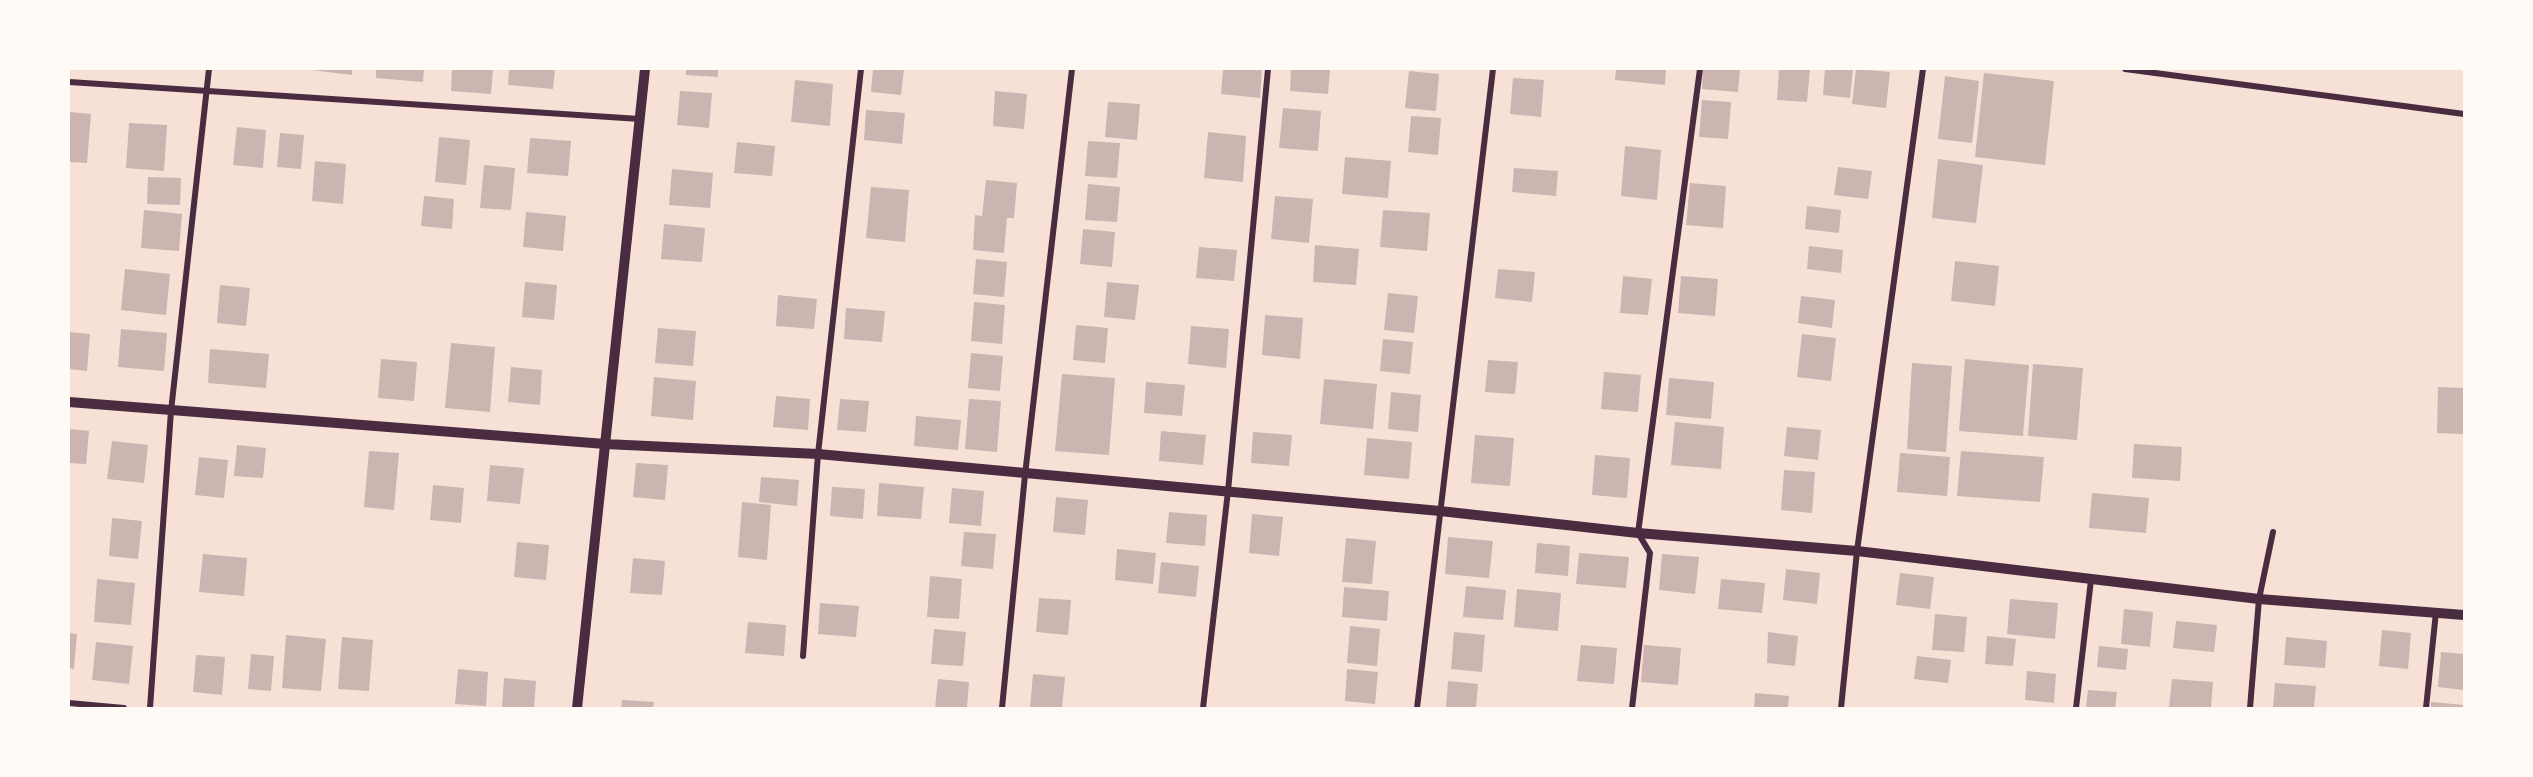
<!DOCTYPE html>
<html>
<head>
<meta charset="utf-8">
<style>
  body { margin:0 }
  #map { position:relative; width:2533px; height:777px; overflow:hidden; background:#f7e1d7; font-family:Montserrat,sans-serif }
  canvas { display:block }
  .frame { position:absolute; inset:0; border:70px solid #fffaf5; pointer-events:none }
</style>
</head>
<body>
<div id="map">
<canvas width="2533" height="777"></canvas>
<div class="frame"></div>
</div>
<script>
const c = document.querySelector('canvas').getContext('2d');
c.lineJoin = 'round';
function paint(path, color) { c.fillStyle = color; c.fill(path, 'evenodd'); }
const toPath = rows => new Path2D(rows.map(r => 'M' + r).join(''));
function stroke(path, color, width, dash) { c.strokeStyle = color; c.lineWidth = width; c.lineCap = dash ? 'butt' : 'round'; c.setLineDash(dash || []); c.stroke(path); }
paint(toPath([
  [303,69,352,69,352,75],
  [376,69,424,69,423,82,376,78],
  [452,69,493,69,491,94,451,91],
  [509,69,555,69,553,89,508,85],
  [686,69,718,69,718,77,686,75],
  [873,69,904,69,901,95,871,92],
  [1223,69,1262,69,1260,98,1221,94],
  [1291,69,1330,69,1328,94,1290,91],
  [1616,69,1666,69,1665,85,1615,80],
  [1703,69,1740,69,1738,92,1702,89],
  [1779,69,1810,69,1807,102,1777,100],
  [1825,69,1853,69,1850,98,1823,95],
  [1856,69,1890,72,1886,108,1852,104],
  [1409,71,1439,74,1436,111,1405,108],
  [1984,73,2054,81,2045,165,1975,157],
  [1945,76,1979,81,1972,143,1938,139],
  [1513,78,1544,80,1541,117,1510,114],
  [795,80,833,84,830,126,791,122],
  [680,91,712,93,709,128,677,125],
  [995,91,1027,94,1024,129,993,126],
  [1702,100,1731,102,1728,139,1699,137],
  [1108,102,1140,104,1137,140,1105,137],
  [1283,108,1321,111,1318,151,1279,148],
  [866,110,905,113,902,144,864,140],
  [69,112,91,114,87,163,69,162],
  [1411,116,1441,118,1438,155,1408,152],
  [129,123,167,125,164,171,126,168],
  [237,127,266,130,263,168,233,165],
  [1208,132,1246,136,1243,182,1204,178],
  [280,133,304,135,301,169,277,167],
  [439,137,470,140,466,185,435,182],
  [530,138,571,141,568,176,527,173],
  [1088,141,1120,143,1117,178,1085,176],
  [737,142,775,146,772,176,734,173],
  [1625,146,1661,150,1657,200,1621,196],
  [1345,157,1391,161,1388,198,1342,194],
  [1938,159,1983,165,1976,223,1932,218],
  [315,161,346,164,343,204,312,201],
  [484,165,515,168,511,210,480,208],
  [1838,167,1872,171,1868,199,1834,195],
  [1514,168,1558,171,1556,196,1512,192],
  [672,169,713,173,710,208,669,205],
  [148,177,181,178,180,205,147,204],
  [986,180,1017,183,1014,218,1007,218,1004,253,973,250,975,215,982,216],
  [1690,183,1726,186,1723,228,1686,225],
  [1088,184,1120,187,1117,222,1085,220],
  [871,187,909,190,905,242,866,238],
  [424,196,454,199,452,229,421,226],
  [1275,196,1313,199,1309,243,1271,239],
  [1807,206,1841,210,1839,233,1805,229],
  [144,210,182,214,179,251,141,248],
  [1383,210,1430,213,1427,251,1380,247],
  [526,212,566,216,563,251,523,247],
  [664,224,705,228,702,262,661,259],
  [1083,229,1115,232,1112,267,1080,264],
  [1315,245,1359,249,1356,285,1313,282],
  [1809,246,1843,250,1841,273,1807,269],
  [1199,247,1237,250,1234,281,1196,278],
  [976,259,1007,262,1004,297,973,294],
  [1955,261,1999,266,1995,306,1951,301],
  [125,269,170,274,166,315,121,310],
  [1498,269,1535,272,1532,302,1495,298],
  [1623,276,1652,279,1648,315,1620,313],
  [1681,276,1718,279,1715,316,1678,313],
  [525,282,557,285,554,320,522,317],
  [1107,282,1139,285,1135,320,1104,317],
  [220,285,250,288,246,326,217,323],
  [1388,293,1418,296,1414,333,1384,330],
  [778,295,817,299,814,329,776,326],
  [1801,296,1835,300,1832,328,1798,323],
  [974,302,1005,305,1002,344,971,341],
  [846,308,885,311,882,342,844,339],
  [1265,315,1303,318,1300,359,1262,355],
  [1076,325,1108,328,1105,363,1073,360],
  [1191,326,1229,329,1226,368,1188,364],
  [658,328,696,331,693,366,655,363],
  [121,329,167,333,164,371,118,367],
  [69,332,90,334,87,371,69,369],
  [1802,334,1836,338,1831,381,1797,377],
  [1383,339,1413,342,1410,374,1380,371],
  [451,343,495,347,490,412,445,408],
  [210,349,269,354,266,388,208,383],
  [971,353,1003,356,1000,391,968,388],
  [381,359,417,362,414,401,378,398],
  [1965,359,2029,365,2023,436,1959,431],
  [1488,360,1518,362,1515,394,1485,392],
  [1912,363,1952,366,1946,452,1907,449],
  [2033,364,2083,368,2077,440,2028,436],
  [511,367,542,370,540,405,508,402],
  [1604,372,1641,375,1638,412,1601,409],
  [1062,374,1115,378,1109,455,1055,451],
  [654,377,696,381,693,420,651,416],
  [1669,378,1714,382,1711,419,1666,415],
  [1324,379,1377,384,1373,429,1320,424],
  [1146,382,1185,385,1182,416,1144,413],
  [2438,387,2464,388,2464,434,2437,433],
  [1391,392,1421,395,1418,432,1388,429],
  [776,396,810,399,808,430,773,427],
  [840,399,869,401,866,432,837,430],
  [969,399,1001,401,997,452,965,449],
  [916,416,961,420,958,450,914,446],
  [1675,422,1724,427,1721,469,1671,465],
  [1787,427,1821,430,1818,460,1784,456],
  [69,429,89,431,86,464,69,463],
  [1161,431,1206,435,1203,465,1159,461],
  [1253,432,1292,435,1289,466,1251,463],
  [1475,435,1514,438,1510,486,1471,483],
  [1367,438,1412,442,1409,479,1364,475],
  [112,441,148,445,144,483,107,479],
  [2134,444,2182,447,2180,481,2132,478],
  [237,445,266,448,263,478,234,476],
  [369,451,399,453,394,510,364,507],
  [1961,451,2044,457,2040,502,1957,496],
  [1900,453,1950,457,1947,496,1897,492],
  [1595,455,1630,458,1627,498,1592,495],
  [199,457,228,460,224,498,195,495],
  [636,463,668,465,665,500,633,497],
  [490,465,524,468,520,504,487,501],
  [1784,470,1815,472,1812,513,1781,510],
  [761,477,799,480,797,506,759,502],
  [879,483,924,487,921,519,877,516],
  [433,485,464,488,461,523,430,520],
  [832,487,865,489,863,519,830,516],
  [952,488,984,491,981,526,949,523],
  [2092,493,2149,498,2146,533,2089,528],
  [1056,497,1088,500,1085,535,1053,532],
  [742,502,771,505,767,560,738,557],
  [1169,512,1207,515,1205,546,1166,543],
  [1252,514,1283,517,1279,556,1249,553],
  [112,518,142,521,138,559,109,556],
  [964,532,996,534,993,569,961,566],
  [1448,537,1493,541,1489,578,1445,574],
  [1346,538,1376,541,1372,584,1342,582],
  [517,542,549,545,546,580,514,577],
  [1537,543,1570,546,1568,576,1535,573],
  [1117,549,1156,553,1153,584,1115,580],
  [1579,553,1629,557,1626,588,1576,584],
  [203,554,247,558,244,596,199,592],
  [1662,554,1699,557,1695,594,1659,590],
  [633,558,665,561,662,595,630,593],
  [1161,562,1199,566,1196,597,1158,593],
  [1786,569,1820,573,1817,604,1783,600],
  [1900,573,1934,577,1930,609,1896,605],
  [930,576,962,579,959,619,927,617],
  [97,579,135,583,131,625,94,622],
  [1721,579,1765,583,1762,613,1718,609],
  [1466,586,1506,590,1503,620,1463,617],
  [1344,587,1389,591,1387,621,1342,617],
  [1517,589,1561,593,1558,631,1514,627],
  [1039,598,1071,600,1068,635,1036,632],
  [2010,599,2058,603,2055,639,2007,634],
  [820,603,859,606,856,637,818,634],
  [2124,609,2153,612,2150,647,2121,644],
  [1935,614,1967,617,1964,652,1932,650],
  [2176,621,2217,625,2214,652,2173,648],
  [748,622,786,625,784,656,745,653],
  [1350,626,1380,629,1377,666,1347,663],
  [934,629,966,632,963,666,931,664],
  [2382,630,2411,633,2408,669,2379,666],
  [1454,632,1485,635,1482,672,1451,669],
  [1768,632,1798,636,1795,666,1767,663],
  [69,633,77,634,74,669,69,668],
  [286,635,326,639,321,691,282,688],
  [1987,636,2016,639,2013,666,1985,664],
  [342,637,373,640,369,691,338,689],
  [2286,637,2327,641,2325,668,2284,665],
  [96,642,133,646,129,684,92,680],
  [1581,645,1617,648,1614,684,1577,681],
  [1644,645,1681,648,1678,685,1641,682],
  [2099,646,2128,649,2126,670,2097,667],
  [2441,652,2464,654,2464,690,2438,687],
  [251,654,274,656,271,691,248,689],
  [196,655,225,657,222,695,193,692],
  [1917,656,1951,660,1948,683,1914,679],
  [458,669,488,672,486,706,455,704],
  [1347,669,1378,672,1375,704,1345,701],
  [2027,671,2056,674,2054,703,2025,700],
  [1033,674,1065,677,1062,708,1030,708],
  [504,678,536,681,534,708,502,708],
  [938,679,969,682,967,708,935,708],
  [2172,679,2213,682,2211,708,2169,708],
  [1448,681,1478,684,1476,708,1446,708],
  [2275,683,2316,686,2314,708,2273,708],
  [2088,690,2117,692,2115,708,2086,708],
  [1755,693,1789,696,1788,708,1754,708],
  [622,700,654,702,653,708,621,708],
  [2431,702,2464,705,2464,708,2431,708]
]), '#ccb4b1');
stroke(toPath([
  [2125,69,2464,114],
  [69,82,640,119],
  [803,656,818,454,861,69],
  [69,703,124,708],
  [150,708,171,411,209,69],
  [1002,708,1025,475,1072,69],
  [1203,708,1228,491,1268,69],
  [1417,708,1493,69],
  [1632,708,1650,553,1638,533,1700,69],
  [1841,708,1857,551,1923,69],
  [2076,708,2091,580],
  [2250,708,2259,599,2273,532],
  [2426,708,2436,612]
]), '#4a2c40', 6);
stroke(toPath([
  [69,402,605,444,818,454,1440,511,1638,533,1857,551,2259,599,2464,615],
  [577,708,645,69]
]), '#4a2c40', 10);
</script>
</body>
</html>
